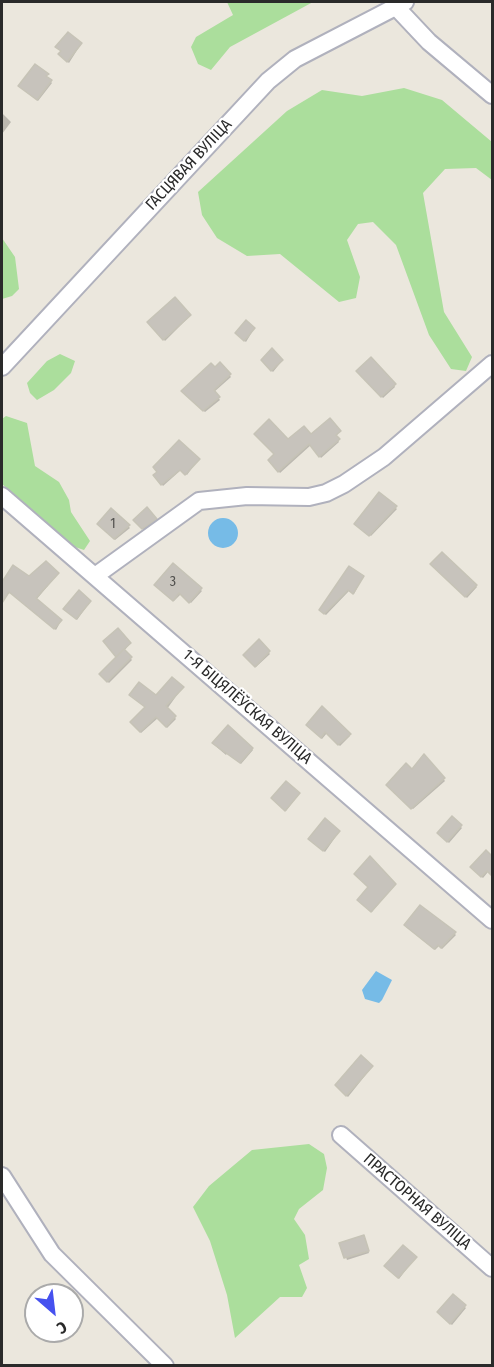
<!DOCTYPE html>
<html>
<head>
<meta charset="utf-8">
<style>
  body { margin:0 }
  #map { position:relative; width:494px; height:1367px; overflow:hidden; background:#ebe7dd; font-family:"Fira Sans Condensed",sans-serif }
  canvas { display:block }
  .frame { position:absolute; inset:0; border:3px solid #2a2a2a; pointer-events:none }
  .north { position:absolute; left:24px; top:1283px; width:60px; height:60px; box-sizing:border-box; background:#fff; border:2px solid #aaa; border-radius:50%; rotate:152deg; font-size:16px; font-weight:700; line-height:24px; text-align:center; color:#2a2a2a }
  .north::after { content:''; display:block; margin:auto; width:21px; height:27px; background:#4651ef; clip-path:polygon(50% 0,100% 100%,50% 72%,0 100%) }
</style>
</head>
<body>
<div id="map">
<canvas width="494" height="1367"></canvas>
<div class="frame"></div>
<div class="north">С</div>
</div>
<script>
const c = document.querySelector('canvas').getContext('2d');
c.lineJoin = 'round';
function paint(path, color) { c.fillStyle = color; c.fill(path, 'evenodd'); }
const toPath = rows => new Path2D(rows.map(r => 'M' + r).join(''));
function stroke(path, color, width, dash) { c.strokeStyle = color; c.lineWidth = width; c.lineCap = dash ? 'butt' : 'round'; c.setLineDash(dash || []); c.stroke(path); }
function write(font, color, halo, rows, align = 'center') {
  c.font = font + ' "Fira Sans Condensed",sans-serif'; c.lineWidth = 4.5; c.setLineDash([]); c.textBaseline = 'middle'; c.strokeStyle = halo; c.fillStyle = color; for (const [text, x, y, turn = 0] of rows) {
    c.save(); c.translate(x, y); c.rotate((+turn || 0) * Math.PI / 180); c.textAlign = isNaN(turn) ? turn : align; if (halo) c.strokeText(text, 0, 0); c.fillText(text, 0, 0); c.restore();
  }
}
paint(toPath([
  [227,2,313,2,230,47,211,70,198,64,191,47,196,37,233,15],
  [404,88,442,100,492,142,492,180,476,168,445,169,423,193,444,312,472,357,466,371,451,369,429,335,396,245,373,222,358,224,347,240,360,277,356,298,339,302,280,254,247,256,217,238,202,215,198,192,287,111,322,90,362,96],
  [2,238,15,257,19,289,12,296,2,299],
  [60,354,75,361,71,373,54,390,37,400,30,393,27,383,47,361],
  [6,416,27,423,35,466,59,482,69,500,71,512,90,541,84,550,75,547,2,484,2,419],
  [309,1144,324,1154,327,1168,323,1190,299,1209,294,1219,305,1235,309,1259,299,1265,307,1288,302,1297,280,1297,235,1338,227,1295,210,1241,193,1207,209,1186,252,1150]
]), '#abde9c');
paint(toPath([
  '208 533a15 15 0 1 1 30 0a15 15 0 1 1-30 0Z',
  [376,971,392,980,382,1000,379,1003,365,999,362,990]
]), '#76bbe7');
paint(toPath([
  [81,44,69,63,61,56],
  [47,75,47,78,52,83,38,101,20,86],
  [2,113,11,122,2,134],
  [190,316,165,341,150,324],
  [254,329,246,342,238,335],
  [282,361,273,372,263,362],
  [220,364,231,377,214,392,220,400,205,412,183,393],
  [359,373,394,385,395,387,383,398],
  [339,432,336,437,339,442,321,458,311,445,280,473,271,462,288,441],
  [198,460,187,475,181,470,163,486,155,476],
  [380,494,397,509,371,536,356,523],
  [112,510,130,528,115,540,100,526],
  [155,520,144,530,136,522],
  [173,565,202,591,191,603,181,594,174,601,157,587],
  [433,566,476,586,477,587,467,598],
  [13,567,29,578,58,574,36,600,61,621,56,630,10,592,9,594,2,589,2,585],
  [363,577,354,594,349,591,326,615,322,612],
  [90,602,77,620,66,611],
  [259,642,270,654,256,667,246,657],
  [106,643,130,644,124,651,132,660,109,683,102,676,118,658],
  [182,688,167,709,176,719,167,728,158,718,141,733,133,724],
  [309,727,349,734,350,736,340,746,327,733,322,739],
  [213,744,252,749,253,750,241,764,228,752,226,755],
  [424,756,445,781,413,809,388,787,412,771],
  [299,794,286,811,272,799],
  [452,818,462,828,449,843,440,835],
  [339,832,325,852,311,840],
  [486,852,492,858,492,876,488,872,483,878,473,869],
  [395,884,372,912,360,902],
  [445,924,456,935,442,949,439,946,435,950,406,927],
  [372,1067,348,1097,336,1086],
  [364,1239,369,1253,347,1260,341,1244],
  [415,1258,399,1279,387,1268],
  [453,1296,466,1308,452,1325,438,1313]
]), '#0003');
const building = toPath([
  [68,32,82,43,67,62,58,54,61,51,55,47,68,32],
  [35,64,49,74,46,76,52,80,37,100,18,86,35,64],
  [175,297,191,315,163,340,147,322,175,297],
  [246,320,255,328,244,341,235,333,246,320],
  [272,348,283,360,271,371,261,360,272,348],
  [371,357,396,384,381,397,356,371,371,357],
  [220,362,231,374,214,390,220,397,203,411,181,391,211,363,215,367,220,362],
  [330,418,341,431,336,435,340,439,319,457,309,444,278,472,268,460,274,454,254,434,269,419,288,439,304,426,311,434,330,418],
  [179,440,200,459,185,475,180,470,161,485,153,475,157,472,153,467,179,440],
  [379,492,397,506,369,536,354,524,379,492],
  [147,507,157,519,142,529,133,520,147,507],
  [111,508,130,525,114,539,97,524,111,508],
  [442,552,477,585,465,597,430,564,442,552],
  [46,561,59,573,36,598,62,620,54,629,9,592,2,603,2,582,13,565,29,576,46,561],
  [173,563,202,588,189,603,179,593,173,601,154,585,173,563],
  [349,566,364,576,353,594,348,590,324,614,319,610,349,566],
  [79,590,91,601,76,619,63,609,79,590],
  [118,628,131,643,124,649,132,657,107,682,99,674,123,650,116,657,103,641,118,628],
  [259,639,270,651,255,667,243,655,259,639],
  [172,677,184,687,166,706,176,716,166,727,156,717,140,732,130,722,145,707,129,695,139,682,156,695,172,677],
  [322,706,351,734,338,745,325,732,321,738,306,725,322,706],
  [228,725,253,748,240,763,212,743,228,725],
  [424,754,445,778,411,809,386,785,406,763,412,769,424,754],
  [286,781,300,793,285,811,271,798,286,781],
  [452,816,462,825,447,842,437,833,452,816],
  [325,818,340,831,323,851,308,839,325,818],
  [486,850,492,856,492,876,487,871,481,877,470,867,486,850],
  [370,856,396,884,371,912,357,900,368,887,354,874,370,856],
  [420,905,456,932,441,948,438,945,434,949,404,925,420,905],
  [361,1055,373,1066,346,1096,335,1085,361,1055],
  [364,1235,369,1251,344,1258,339,1243,364,1235],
  [403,1245,417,1257,398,1278,384,1266,403,1245],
  [453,1294,466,1305,450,1324,437,1312,453,1294]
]);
paint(building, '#c7c3bc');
stroke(building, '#c6c3b6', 1.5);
const street = toPath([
  [396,7,429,42,492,95],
  [2,367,268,81,295,59,405,2],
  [2,496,492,920],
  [95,576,199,501,247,496,309,497,326,493,344,484,384,457,492,364],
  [341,1135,492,1268],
  [2,1176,52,1254,165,1366]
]);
stroke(street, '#b0b1bd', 20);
stroke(street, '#fff', 16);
write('14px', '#51504e', null, [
  ["1",113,524],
  ["3",173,582]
]);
write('16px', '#2a2a2a', '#fff', [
  ["ГАСЦЯВАЯ ВУЛІЦА",189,165,-47],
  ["1-Я БІЦЯЛЁЎСКАЯ ВУЛІЦА",247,707,41],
  ["ПРАСТОРНАЯ ВУЛІЦА",417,1202,41]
]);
</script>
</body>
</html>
